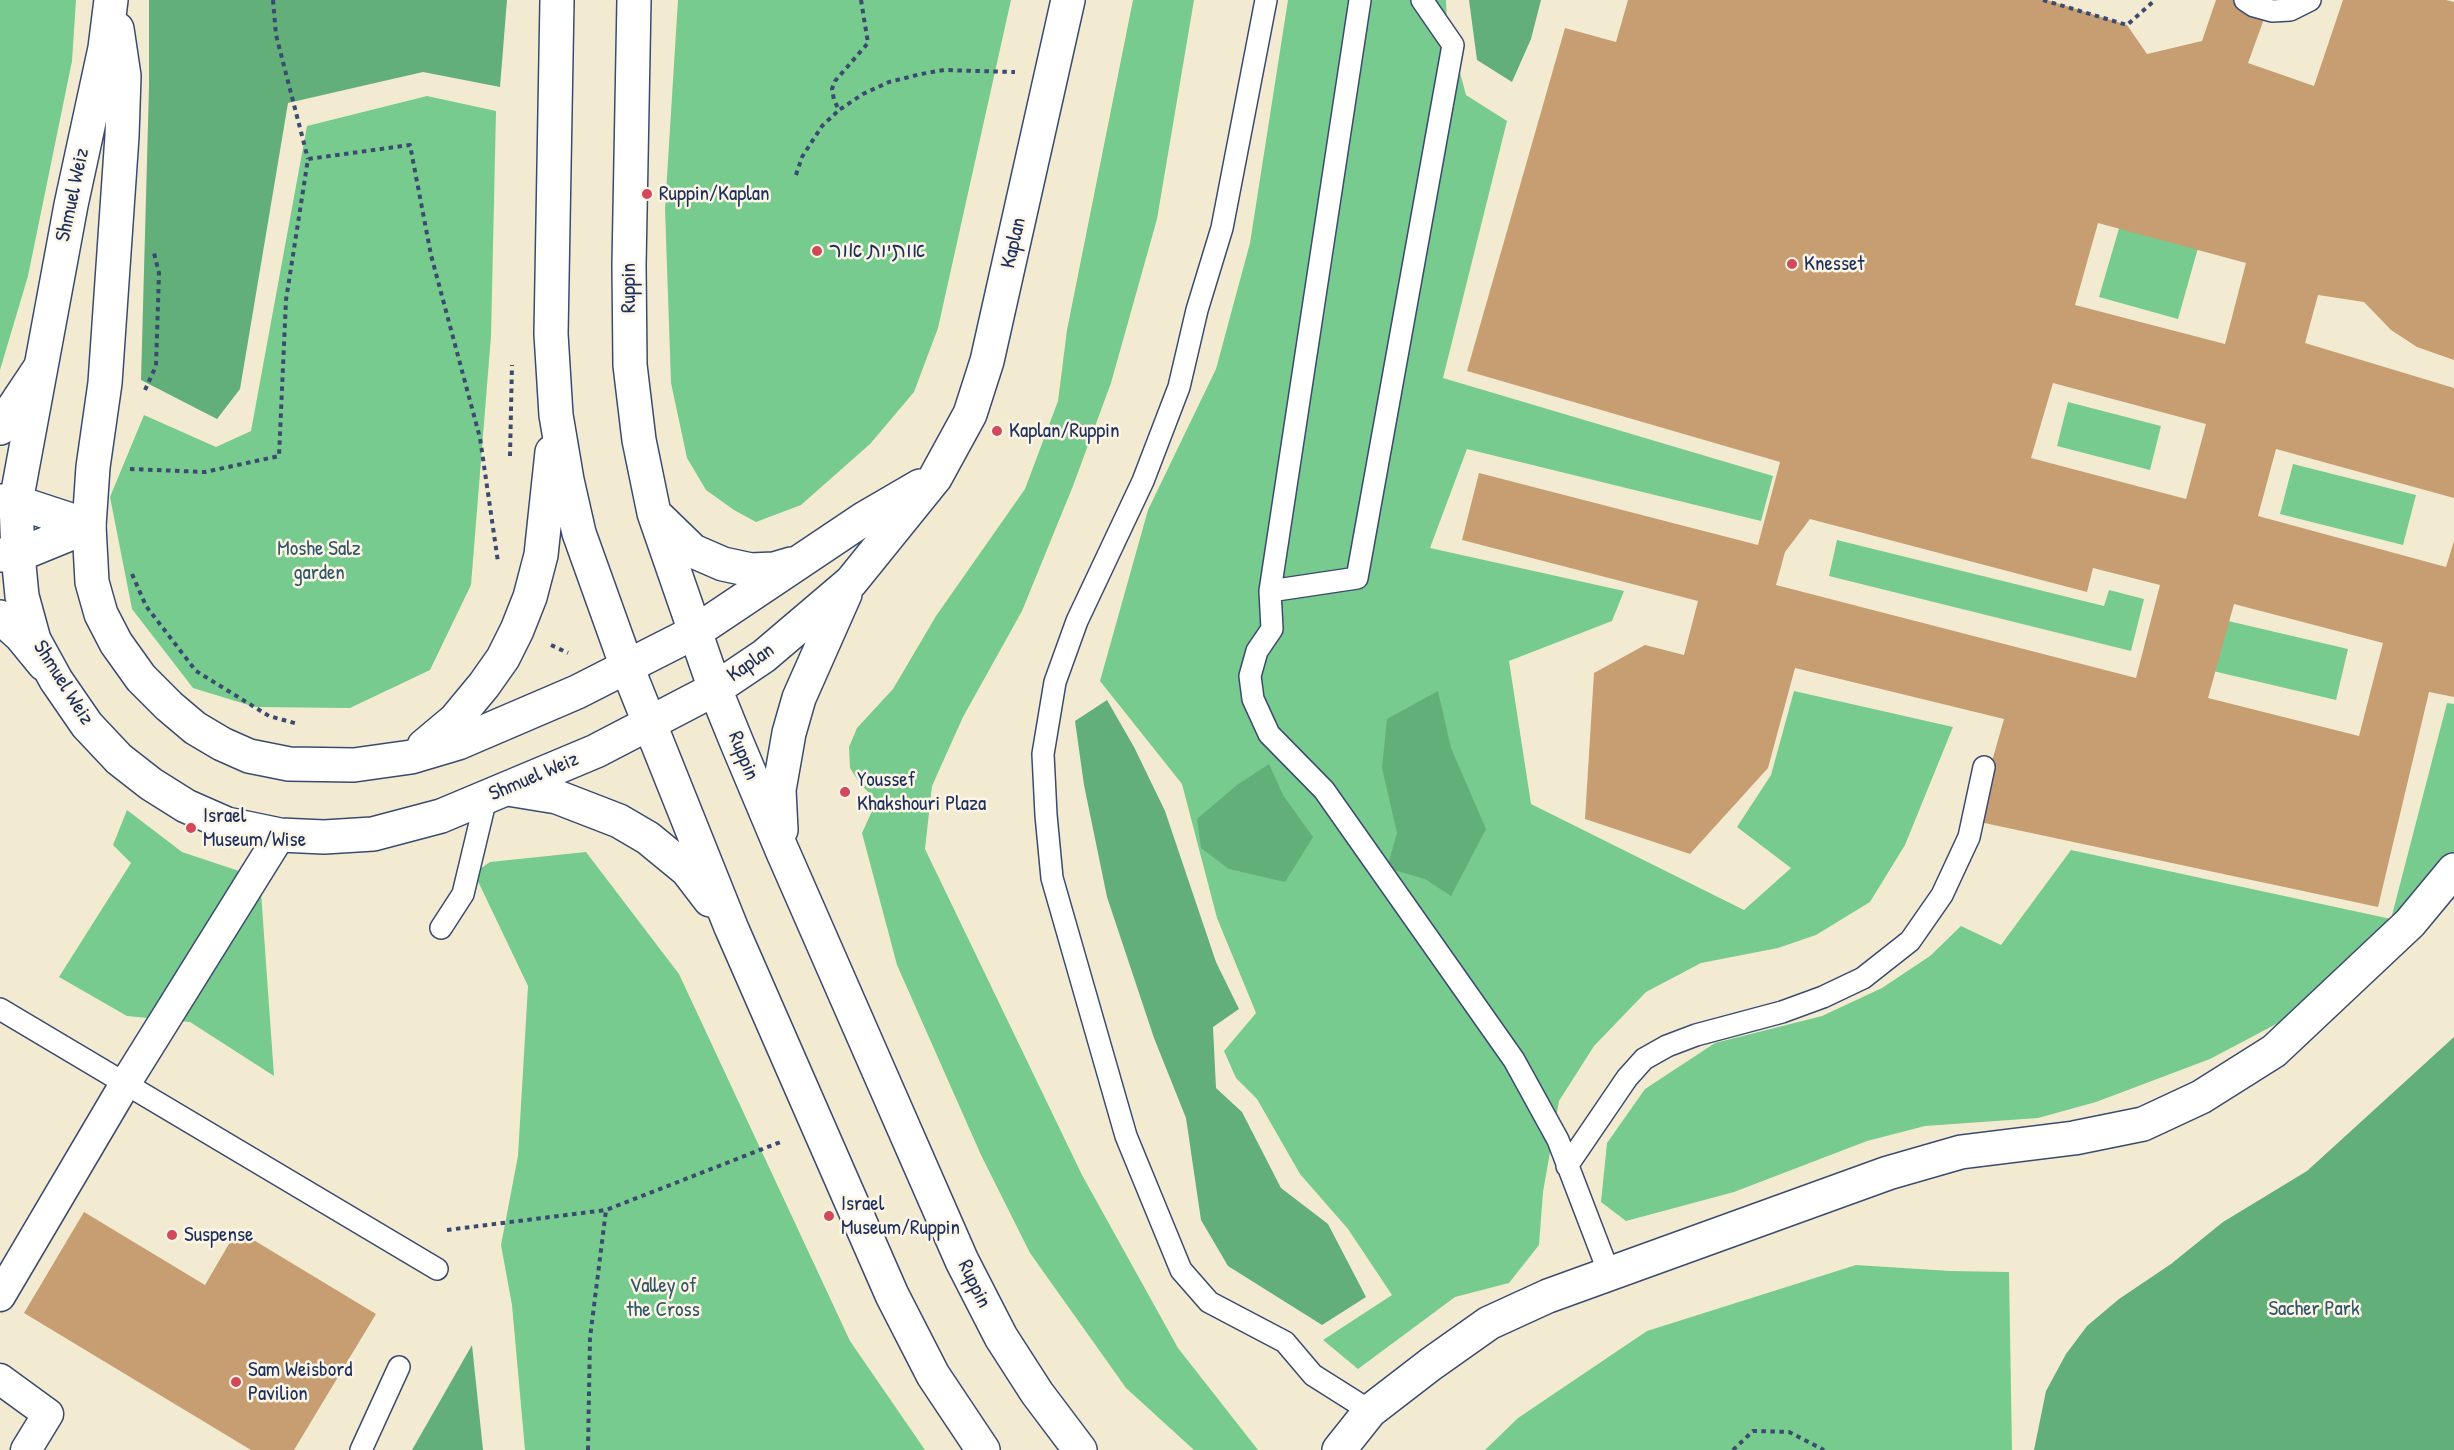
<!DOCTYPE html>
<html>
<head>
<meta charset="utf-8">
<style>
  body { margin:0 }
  canvas { display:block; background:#f3ebd1 }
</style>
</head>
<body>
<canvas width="2454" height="1450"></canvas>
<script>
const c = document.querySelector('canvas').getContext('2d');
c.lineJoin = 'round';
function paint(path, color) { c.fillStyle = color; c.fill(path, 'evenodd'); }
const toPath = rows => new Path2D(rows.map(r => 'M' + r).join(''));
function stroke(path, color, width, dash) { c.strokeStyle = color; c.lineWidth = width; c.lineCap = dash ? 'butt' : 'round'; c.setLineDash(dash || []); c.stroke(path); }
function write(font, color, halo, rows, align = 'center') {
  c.font = font + ' "Patrick Hand","Playpen Sans Hebrew",sans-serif'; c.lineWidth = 5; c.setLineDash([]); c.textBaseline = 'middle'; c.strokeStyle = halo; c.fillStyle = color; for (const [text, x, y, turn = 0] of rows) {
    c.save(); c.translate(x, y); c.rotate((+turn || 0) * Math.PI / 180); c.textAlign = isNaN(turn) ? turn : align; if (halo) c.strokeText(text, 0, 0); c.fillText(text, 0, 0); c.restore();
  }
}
paint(toPath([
  [0,0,76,0,72,61,28,276,0,370],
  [678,0,1011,0,938,328,914,392,870,444,801,505,756,522,734,510,706,490,687,458,671,383,665,209],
  [1133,0,1194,0,1157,219,1111,383,1073,486,1022,611,963,717,932,786,925,849,1082,1175,1178,1348,1258,1450,1194,1450,1126,1388,1030,1253,981,1155,897,965,862,833,877,800,861,785,850,768,849,747,857,728,893,689,936,616,1025,489,1058,401,1067,330],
  [1288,0,1446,0,1447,24,1466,95,1507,121,1443,378,1773,476,1761,521,1467,449,1430,548,1624,591,1612,621,1509,661,1531,804,1744,910,1791,868,1737,827,1771,775,1794,691,1953,727,1905,845,1870,902,1816,935,1778,948,1701,963,1646,992,1594,1046,1559,1101,1543,1192,1539,1245,1509,1283,1455,1297,1358,1369,1323,1340,1392,1295,1348,1229,1300,1174,1257,1099,1236,1078,1224,1051,1256,1013,1217,918,1182,784,1100,681,1148,510,1216,369,1250,243],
  [427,96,496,111,491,336,471,585,430,670,350,708,255,707,193,688,132,609,110,497,144,415,216,447,251,431,307,126],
  [2120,225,2198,248,2178,319,2099,297],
  [2068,402,2161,426,2150,470,2057,446],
  [2293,464,2416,495,2403,545,2280,514],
  [1837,540,2104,606,2109,590,2144,599,2131,651,1829,576],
  [2224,620,2348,649,2336,700,2213,671],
  [2447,703,2454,704,2454,858,2358,971,2280,1022,2210,1059,2096,1102,2038,1118,1925,1126,1867,1141,1734,1192,1626,1221,1601,1202,1607,1143,1645,1089,1715,1043,1822,1016,1882,988,1930,956,1961,926,2001,945,2071,850,2391,919],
  [127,810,182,852,260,878,274,1076,190,1022,127,1016,59,977,131,863,113,845],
  [586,852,679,974,850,1341,925,1450,525,1450,512,1305,501,1245,518,1156,528,986,474,873,490,862],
  [1856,1265,1950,1271,2009,1272,2012,1450,1485,1450,1518,1418,1647,1331]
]), '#78cb8e');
paint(toPath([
  [149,0,507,0,500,87,423,72,288,103,240,389,217,419,141,380,149,87],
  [1469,0,1541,0,1531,39,1512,82,1477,60],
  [1438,691,1451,748,1486,829,1451,896,1425,879,1387,868,1397,833,1382,768,1387,719],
  [1107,700,1134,747,1165,811,1216,962,1239,1009,1213,1027,1216,1088,1242,1112,1281,1188,1328,1224,1366,1297,1322,1325,1228,1266,1201,1220,1186,1118,1154,1038,1107,897,1084,785,1075,721],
  [1269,764,1283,795,1313,837,1285,882,1229,869,1201,848,1197,819,1237,785],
  [2454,1037,2454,1450,2034,1450,2046,1391,2066,1354,2087,1326,2119,1299,2171,1264,2223,1222,2307,1171],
  [472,1345,483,1450,412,1450]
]), '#62af79');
paint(toPath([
  [1628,0,2047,0,2127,25,2147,54,2202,41,2216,0,2244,0,2268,8,2248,63,2314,86,2343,0,2446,0,2454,2,2454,360,2417,347,2391,330,2364,302,2318,295,2305,343,2454,388,2454,498,2276,449,2258,516,2446,567,2454,541,2454,697,2429,692,2378,907,1975,821,2004,719,1795,668,1768,768,1690,854,1585,819,1594,673,1645,645,1684,655,1698,601,1462,540,1479,473,1758,545,1780,462,1467,371,1565,28,1616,42],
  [2098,223,2246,263,2225,344,2075,305],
  [2053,383,2206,424,2186,499,2031,458],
  [1810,519,2087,592,2093,568,2160,585,2136,678,1776,585,1785,552],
  [2234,604,2383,643,2359,736,2208,698],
  [84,1212,205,1285,237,1230,376,1314,294,1450,251,1450,24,1313]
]), '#c69e72');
const service = toPath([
  [1266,0,1222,228,1197,310,1179,387,1143,481,1077,621,1055,682,1043,754,1046,815,1052,878,1126,1136,1181,1270,1209,1302,1285,1342,1313,1375,1370,1411],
  [1360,0,1270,591,1272,629,1257,651,1250,676,1253,699,1269,734,1324,790,1514,1060,1558,1140,1609,1273],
  [2245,0,2254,6,2272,11,2290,10,2310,0],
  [1270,591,1357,578,1453,45,1422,0],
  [441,928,463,894,486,798],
  [0,1009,437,1269],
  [1567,1166,1627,1078,1644,1059,1667,1046,1696,1035,1782,1012,1823,997,1863,978,1910,941,1942,895,1969,837,1984,767],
  [361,1450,399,1367]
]);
const pedestrian = toPath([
  [0,1296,125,1084,280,835],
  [0,1379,48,1414,26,1450]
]);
const minor = toPath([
  [0,428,40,368],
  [0,501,16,502,89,526],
  [0,555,18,555,89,526],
  [0,617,21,636,44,664],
  [1339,1450,1370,1411,1431,1364,1489,1323,1548,1296,1888,1173,1961,1152,2074,1138,2143,1124,2201,1097,2274,1051,2410,923,2454,870]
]);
const tertiary = toPath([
  [111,0,105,48,71,205,16,502,18,555,22,596,34,640,56,680,87,725,119,759,151,784,186,806,227,824,280,835,324,837,373,834,441,816,596,751,715,689,764,656,851,582,935,478,970,414,987,361,1068,0],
  [557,0,551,334,556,415,567,480,579,533,627,667,731,927,892,1295,933,1375,983,1450],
  [634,0,629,265,630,365,639,440,654,513,715,689,737,743,782,850,962,1261,1001,1337,1037,1393,1080,1450],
  [117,29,124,76,122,136,105,383,93,467,89,526,92,582,101,614,116,643,141,678,169,706,195,728,222,744,249,756,289,764,354,765,411,757,458,743,577,692,695,632,865,518,920,486],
  [659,518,693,551,723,564,751,570,774,569,791,564],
  [424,746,455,720,484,685,503,658,517,630,530,597,541,555,552,452],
  [508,789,557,797,619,821,648,838,687,870,710,900],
  [781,830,779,790,789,733,799,698,845,594]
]);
stroke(service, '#3b4b6f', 24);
stroke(pedestrian, '#3b4b6f', 33);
stroke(minor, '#3b4b6f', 36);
stroke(tertiary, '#3b4b6f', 36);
stroke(toPath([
  [273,0,276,35,308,159],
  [861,0,868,43,835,81,832,89,834,100,839,110,863,94,889,82,921,74,944,70,1015,72],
  [2043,0,2127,25,2155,0],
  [796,175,802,157,822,126,839,110],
  [145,390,156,366,159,273,154,253],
  [510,456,512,365],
  [130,469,205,472,279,456,286,300,308,159,410,145,431,255,480,438,498,562],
  [132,574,146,606,196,671,269,716,298,724],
  [551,645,568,653],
  [447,1230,606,1210],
  [588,1450,590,1338,606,1210,783,1141],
  [1733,1450,1753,1431,1789,1432,1824,1450]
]), '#3b4b6f', 4, [4.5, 4.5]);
stroke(service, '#fff', 21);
stroke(pedestrian, '#fff', 30);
stroke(minor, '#fff', 33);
stroke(tertiary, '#fff', 33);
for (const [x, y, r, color] of [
  [647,194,6,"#d1495b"],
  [817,251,6,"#d1495b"],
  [1792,264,6,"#d1495b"],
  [997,431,6,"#d1495b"],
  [845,792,6,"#d1495b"],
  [191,828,6,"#d1495b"],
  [829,1216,6,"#d1495b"],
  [172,1235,6,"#d1495b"],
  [236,1382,6,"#d1495b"]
]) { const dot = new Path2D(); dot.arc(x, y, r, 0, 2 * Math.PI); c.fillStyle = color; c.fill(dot); stroke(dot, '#fcf5e5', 2); }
write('21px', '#1b2f5e', '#fcf5e5', [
  ["Ruppin/Kaplan",659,194],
  ["אותיות אור",829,251],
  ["Knesset",1804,264],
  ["Kaplan/Ruppin",1009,431],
  ["Youssef",857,780],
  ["Khakshouri Plaza",857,804],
  ["Israel",203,816],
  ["Museum/Wise",203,840],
  ["Israel",841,1204],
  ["Museum/Ruppin",841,1228],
  ["Suspense",184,1235],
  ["Sam Weisbord",248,1370],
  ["Pavilion",248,1394]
], 'left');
write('21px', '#1b2f5e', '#fcf5e5', [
  ["Shmuel Weiz",73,195,-78],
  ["Kaplan",1014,243,-77],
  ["Ruppin",629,288,-90],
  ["Kaplan",751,663,-35],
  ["Shmuel Weiz",63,683,58],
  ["Ruppin",743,756,68],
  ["Shmuel Weiz",534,777,-23],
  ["Ruppin",974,1284,64]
]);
write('21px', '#32566a', '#fcf5e5', [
  ["Moshe Salz",319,549],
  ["garden",319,573],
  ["Valley of",663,1286],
  ["the Cross",663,1310],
  ["Sacher Park",2314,1309]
]);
</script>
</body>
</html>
